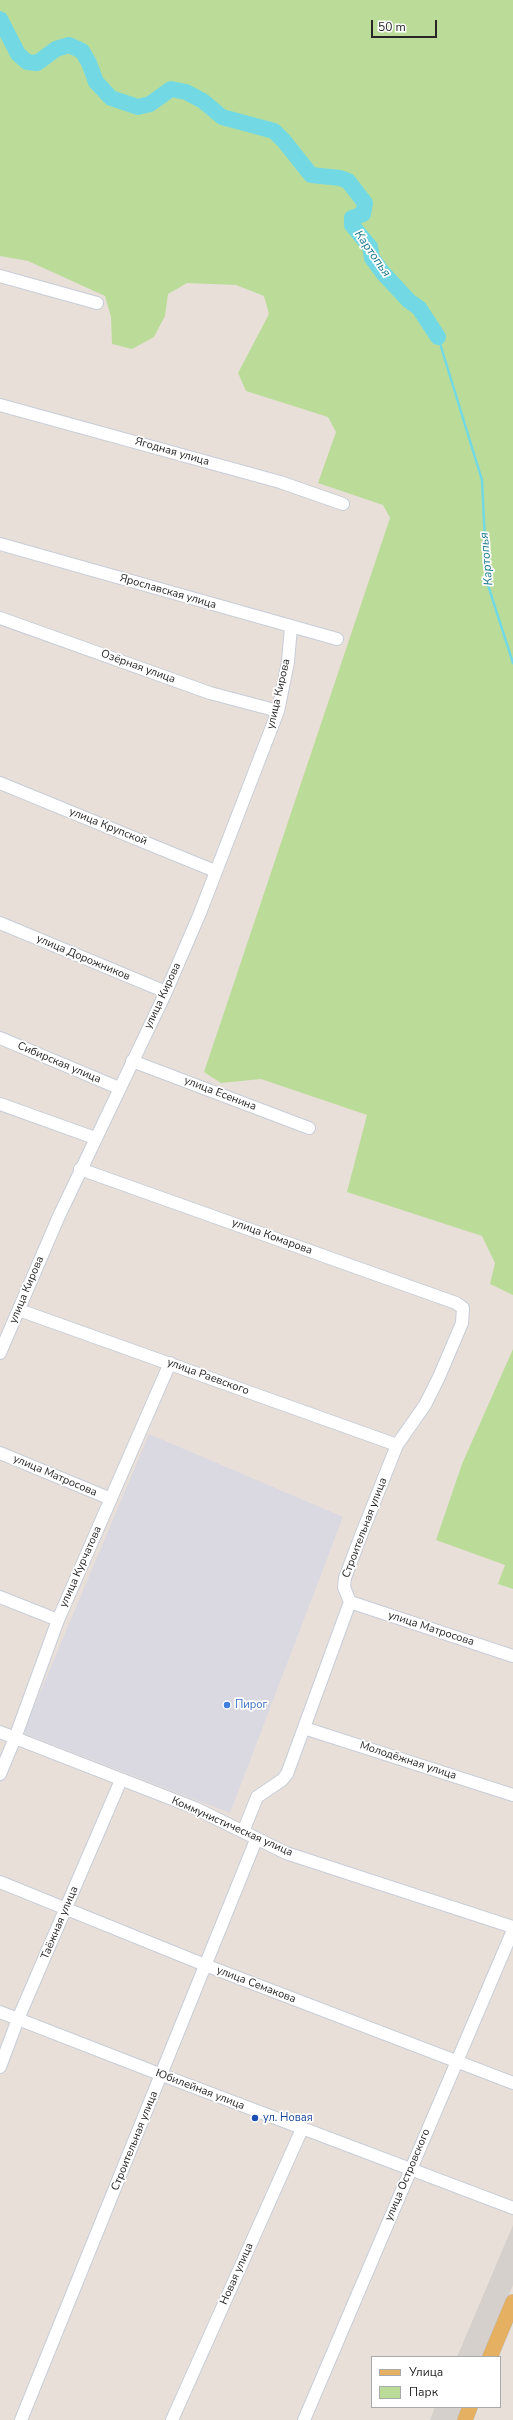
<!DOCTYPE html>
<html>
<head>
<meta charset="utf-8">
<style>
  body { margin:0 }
  #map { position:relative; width:513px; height:2420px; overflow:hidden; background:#e8dfd9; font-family:"Nunito Sans",sans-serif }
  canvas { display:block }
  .legend { position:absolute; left:371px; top:2356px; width:130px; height:52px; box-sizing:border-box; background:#fff; border:1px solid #a9a9a9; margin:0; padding:5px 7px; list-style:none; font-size:12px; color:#272727 }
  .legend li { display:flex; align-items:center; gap:8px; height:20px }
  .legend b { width:20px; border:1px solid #a9a9a9 }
  .scale { position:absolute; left:371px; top:20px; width:66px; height:18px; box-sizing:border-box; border:2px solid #272727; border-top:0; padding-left:5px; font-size:12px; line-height:14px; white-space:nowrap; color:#272727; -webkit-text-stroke:3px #fff; paint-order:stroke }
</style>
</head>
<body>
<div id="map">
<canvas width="513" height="2420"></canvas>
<ul class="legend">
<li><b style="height:5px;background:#e5b061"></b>Улица</li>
<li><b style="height:11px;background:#bbdc99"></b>Парк</li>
</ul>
<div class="scale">50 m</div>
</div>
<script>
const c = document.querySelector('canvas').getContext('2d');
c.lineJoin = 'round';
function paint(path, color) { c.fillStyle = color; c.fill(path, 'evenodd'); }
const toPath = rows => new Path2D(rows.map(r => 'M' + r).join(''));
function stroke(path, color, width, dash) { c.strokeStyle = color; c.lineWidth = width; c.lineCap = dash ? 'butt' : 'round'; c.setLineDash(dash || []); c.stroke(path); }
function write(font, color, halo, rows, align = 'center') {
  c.font = font + ' "Nunito Sans",sans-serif'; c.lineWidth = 3.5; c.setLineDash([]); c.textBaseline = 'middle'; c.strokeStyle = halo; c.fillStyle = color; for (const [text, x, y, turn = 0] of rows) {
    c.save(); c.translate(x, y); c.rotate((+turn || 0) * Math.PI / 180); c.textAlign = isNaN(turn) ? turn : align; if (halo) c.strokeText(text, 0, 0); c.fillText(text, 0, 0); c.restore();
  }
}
paint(toPath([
  [149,1434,343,1517,230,1813,23,1733]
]), '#dad9e1');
paint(toPath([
  [0,0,513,0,513,1295,490,1284,495,1263,482,1236,347,1192,367,1115,261,1079,221,1083,204,1072,390,518,383,505,318,483,336,432,328,417,246,391,238,373,269,314,264,296,236,285,187,283,168,294,165,316,154,337,132,349,112,344,111,317,105,296,28,261,0,256],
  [513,1349,513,1589,498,1584,505,1565,436,1540,462,1464]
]), '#bbdc99');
paint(toPath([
  [513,2225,513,2285,483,2357,457,2357],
  [435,2407,463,2407,458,2420,430,2420]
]), '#d5d0cb');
stroke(toPath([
  [438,337,482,480,487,582,513,663]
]), '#72d9e4', 2.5);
stroke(toPath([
  [0,19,18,54,27,62,37,63,56,49,69,45,82,51,89,63,96,82,111,98,138,107,150,104,171,89,186,92,203,101,222,117,274,131,284,141,311,175,340,178,348,181,365,203,363,214,352,218,352,225,370,247,372,258,383,273,409,301,419,308,438,337]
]), '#72d9e4', 16);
const minor = toPath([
  [0,276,97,303],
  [0,405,280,482,343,504],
  [0,544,337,639],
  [0,618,210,693,278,711],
  [0,783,215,871],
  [0,923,166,992],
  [0,1038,119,1088],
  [132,1061,309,1128],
  [0,1104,95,1138],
  [80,1169,456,1303,463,1308,462,1323,439,1377,425,1405,397,1445,360,1538,345,1578,344,1587,350,1602,287,1774,282,1780,257,1797,243,1832],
  [19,1310,397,1445],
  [0,1353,59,1216,166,992,200,913,278,711,288,662,291,627],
  [0,1453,111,1499],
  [0,1597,58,1620],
  [350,1602,513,1656],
  [304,1728,513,1795],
  [0,1732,195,1808,286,1853,513,1927],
  [0,1774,15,1738,58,1620,170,1363],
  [0,1882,205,1965,513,2083],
  [0,2012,162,2075,513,2208],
  [0,2067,18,2019,121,1780],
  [21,2420,256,1840],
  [172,2420,302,2129],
  [304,2420,513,1930]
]);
const major = toPath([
  [490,2357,513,2302],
  [465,2420,470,2407]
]);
stroke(minor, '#c7cdd8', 14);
stroke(major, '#bebebe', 16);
stroke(minor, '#fff', 12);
stroke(major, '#e5b061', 15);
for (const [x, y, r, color] of [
  [227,1705,4,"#3f7fe0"],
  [255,2118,4,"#1a4fb4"]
]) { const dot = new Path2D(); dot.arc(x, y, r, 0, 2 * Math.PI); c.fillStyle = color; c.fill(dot); stroke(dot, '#fff', 1.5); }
write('11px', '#272727', '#fff', [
  ["Ягодная улица",172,452,16],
  ["Ярославская улица",168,592,16],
  ["Озёрная улица",138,667,20],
  ["улица Кирова",279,694,-77],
  ["улица Крупской",108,827,22],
  ["улица Дорожников",83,958,23],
  ["улица Кирова",163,996,-65],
  ["Сибирская улица",59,1063,23],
  ["улица Есенина",220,1094,21],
  ["улица Комарова",272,1237,20],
  ["улица Кирова",27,1290,-67],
  ["улица Раевского",208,1377,20],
  ["улица Матросова",55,1476,23],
  ["Строительная улица",365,1528,-69],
  ["улица Курчатова",81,1567,-66],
  ["улица Матросова",431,1629,18],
  ["Молодёжная улица",408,1761,18],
  ["Коммунистическая улица",232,1827,24],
  ["Таёжная улица",60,1923,-67],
  ["улица Семакова",256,1985,21],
  ["Юбилейная улица",200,2090,21],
  ["Строительная улица",135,2141,-68],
  ["улица Островского",408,2175,-67],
  ["Новая улица",237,2274,-66]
]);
write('11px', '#366cbe', '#fff', [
  ["Пирог",235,1705]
], 'left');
write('11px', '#164399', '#fff', [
  ["ул. Новая",263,2118]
], 'left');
write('italic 12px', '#16768b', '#fff', [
  ["Картопья",372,254,55],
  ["Картопья",487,559,-95]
]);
</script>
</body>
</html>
